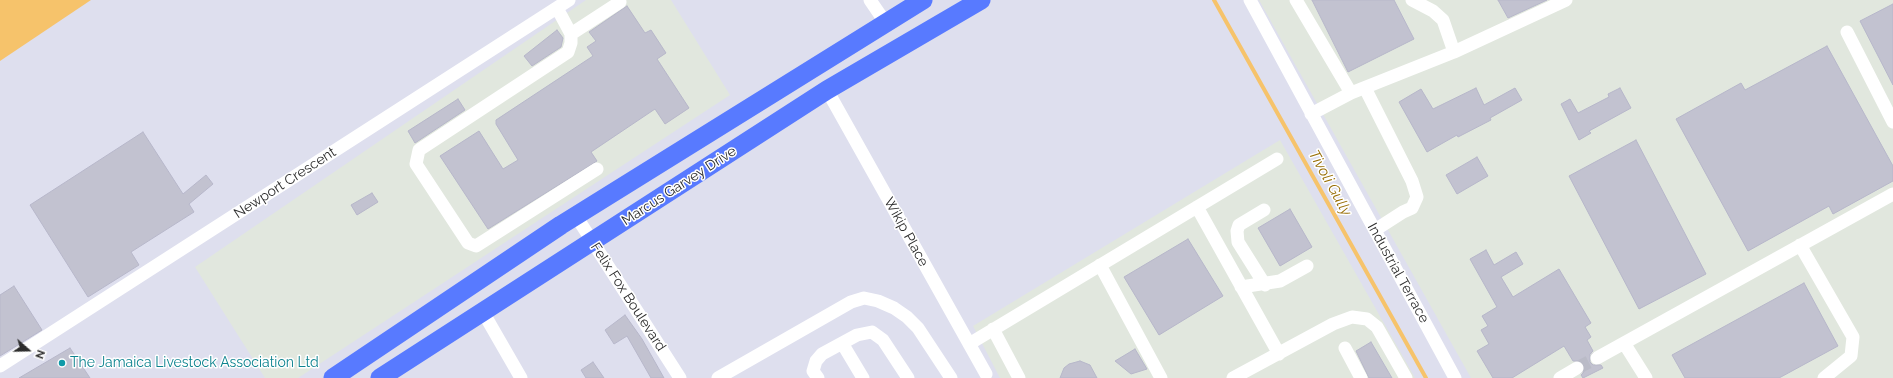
<!DOCTYPE html>
<html>
<head>
<meta charset="utf-8">
<style>
  body { margin:0 }
  #map { position:relative; width:1893px; height:378px; overflow:hidden; background:#dedfee; font-family:Raleway,sans-serif }
  canvas { display:block }
  .north { position:absolute; left:8px; top:330px; width:40px; height:40px; -webkit-text-stroke:3px #fff; paint-order:stroke; rotate:110deg; font-size:11px; font-weight:700; line-height:16px; text-align:center; color:#2c2c2c }
  .north::after { content:''; display:block; margin:auto; width:14px; height:18px; background:#2c2c2c; clip-path:polygon(50% 0,100% 100%,50% 72%,0 100%) }
</style>
</head>
<body>
<div id="map">
<canvas width="1893" height="378"></canvas>
<div class="north">N</div>
</div>
<script>
const c = document.querySelector('canvas').getContext('2d');
c.lineJoin = 'round';
function paint(path, color) { c.fillStyle = color; c.fill(path, 'evenodd'); }
const toPath = rows => new Path2D(rows.map(r => 'M' + r).join(''));
function stroke(path, color, width, dash) { c.strokeStyle = color; c.lineWidth = width; c.lineCap = dash ? 'butt' : 'round'; c.setLineDash(dash || []); c.stroke(path); }
function write(font, color, halo, rows, align = 'center') {
  c.font = font + ' Raleway,sans-serif'; c.lineWidth = 3; c.setLineDash([]); c.textBaseline = 'middle'; c.strokeStyle = halo; c.fillStyle = color; for (const [text, x, y, turn = 0] of rows) {
    c.save(); c.translate(x, y); c.rotate((+turn || 0) * Math.PI / 180); c.textAlign = isNaN(turn) ? turn : align; if (halo) c.strokeText(text, 0, 0); c.fillText(text, 0, 0); c.restore();
  }
}
paint(toPath([
  [586,0,671,0,730,95,298,378,265,378,195,267],
  [1259,0,1893,0,1893,378,1471,378],
  [1280,140,1415,378,1000,378,973,326]
]), '#e1e7de');
paint(toPath([
  [0,0,91,0,0,61]
]), '#f6c36b');
stroke(toPath([
  [1214,0,1426,378]
]), '#f6c36b', 4);
const building = toPath([
  [1312,0,1394,0,1414,39,1348,72,1312,0],
  [1498,0,1547,0,1508,18,1498,0],
  [1893,4,1893,85,1860,21,1893,4],
  [627,6,645,33,651,30,666,53,657,59,689,108,665,124,655,109,591,152,597,161,488,229,440,156,479,131,503,169,518,160,496,124,496,120,593,56,587,47,596,41,589,32,627,6],
  [557,30,563,38,561,47,532,66,524,56,557,30],
  [1827,46,1893,166,1893,181,1833,214,1829,206,1748,251,1676,119,1741,83,1745,90,1827,46],
  [1476,88,1484,105,1515,88,1522,100,1490,118,1491,120,1458,137,1457,135,1427,152,1399,102,1421,89,1433,109,1476,88],
  [1620,88,1631,108,1589,131,1591,133,1579,140,1561,104,1570,99,1578,113,1609,97,1608,94,1620,88],
  [458,99,465,110,415,143,408,131,458,99],
  [143,132,183,194,206,175,213,184,189,204,194,212,131,252,139,265,88,297,30,205,143,132],
  [1636,140,1706,274,1639,309,1569,176,1636,140],
  [1477,157,1488,176,1457,194,1446,175,1477,157],
  [372,193,378,202,357,215,351,205,372,193],
  [1290,209,1312,247,1280,266,1258,228,1290,209],
  [1188,239,1223,296,1159,335,1124,277,1188,239],
  [1486,250,1494,265,1516,252,1523,264,1501,277,1513,297,1559,269,1591,323,1585,327,1591,337,1587,340,1593,351,1590,354,1590,362,1593,365,1601,365,1603,368,1583,378,1581,375,1584,372,1584,364,1581,361,1573,361,1564,346,1512,378,1493,378,1477,351,1489,344,1481,330,1488,326,1482,316,1497,307,1470,259,1486,250],
  [1804,283,1838,346,1779,378,1685,378,1672,355,1804,283],
  [14,286,42,330,0,356,0,295,14,286],
  [625,315,642,339,664,378,651,378,627,336,614,344,605,330,625,315],
  [1371,342,1392,378,1369,378,1356,351,1371,342],
  [70,348,90,378,19,378,70,348],
  [1135,349,1147,369,1131,374,1115,361,1135,349],
  [1080,361,1090,365,1097,378,1060,378,1064,368,1069,364,1080,361],
  [593,362,604,378,586,378,581,370,593,362]
]);
paint(building, '#c2c2d0');
stroke(building, '#b7b7ca', 1);
stroke(toPath([
  [1577,368,1597,358]
]), '#babbc7', 13, [13, 6]);
stroke(toPath([
  [870,0,885,22],
  [1250,0,1455,378],
  [1296,0,1351,93],
  [1412,0,1433,11,1443,20,1454,52],
  [557,8,571,34,571,43,568,52,419,150,416,164,468,243,476,246,597,169],
  [1847,32,1893,122],
  [571,34,620,2],
  [1365,88,1412,181,1417,197,1412,208,1403,212,1375,230],
  [827,90,986,374],
  [1311,114,1351,93,1454,52,1566,0],
  [1197,207,1279,354],
  [1264,210,1239,225,1237,231,1238,242,1265,285],
  [576,216,680,378],
  [1800,245,1853,337,1851,356,1824,378],
  [1100,265,1161,378],
  [1241,287,1280,281,1307,266],
  [483,312,521,378],
  [993,329,1019,378],
  [842,343,863,378],
  [1624,343,1646,378],
  [969,344,1277,159],
  [1345,348,1361,378],
  [1597,358,1893,194],
  [0,366,569,0],
  [718,378,851,302,864,298,878,301,894,308,907,317,918,328,951,378],
  [818,378,813,371,816,361,822,354,857,335,872,332,883,340,908,378],
  [1233,378,1333,324,1352,317,1367,319,1377,327,1406,378],
  [1560,378,1577,368]
]), '#fff', 13);
stroke(toPath([
  [333,378,561,225,923,0],
  [380,378,827,90,981,0]
]), '#587aff', 19);
for (const [x, y, r, color] of [
  [62,363,4,"#0f9aa8"]
]) { const dot = new Path2D(); dot.arc(x, y, r, 0, 2 * Math.PI); c.fillStyle = color; c.fill(dot); stroke(dot, '#fff', 1.5); }
write('14px', '#2c2c2c', '#fff', [
  ["Newport Crescent",285,183,-33],
  ["Marcus Garvey Drive",679,186,-33],
  ["Wikip Place",906,232,61],
  ["Industrial Terrace",1398,273,61],
  ["Felix Fox Boulevard",628,297,57]
]);
write('14px', '#0d838f', '#fff', [
  ["The Jamaica Livestock Association Ltd",70,363]
], 'left');
write('italic 15px', '#986e06', '#fff', [
  ["Tivoli Gully",1330,183,61]
]);
</script>
</body>
</html>
